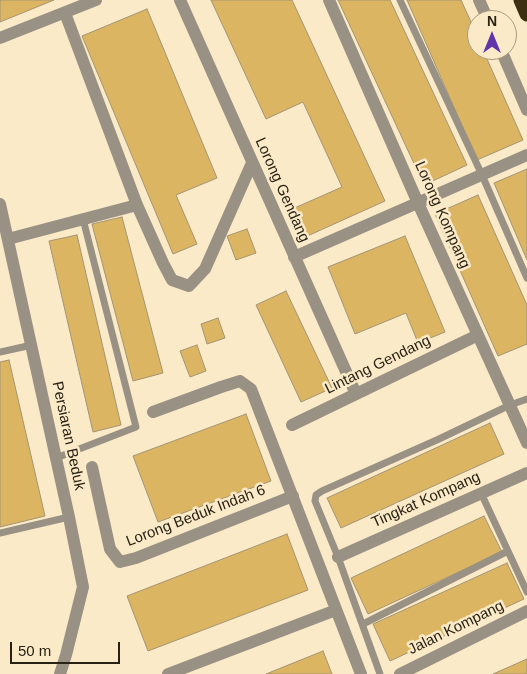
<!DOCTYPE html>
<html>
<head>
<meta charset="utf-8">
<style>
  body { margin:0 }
  #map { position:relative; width:527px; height:674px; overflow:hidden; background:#fbeac8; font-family:Helvetica,sans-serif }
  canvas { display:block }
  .north { position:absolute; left:467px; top:10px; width:50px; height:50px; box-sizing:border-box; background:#fbeac8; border:1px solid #a79a80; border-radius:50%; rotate:0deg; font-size:14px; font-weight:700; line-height:20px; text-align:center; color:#282215 }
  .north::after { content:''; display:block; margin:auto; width:18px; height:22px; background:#6134ac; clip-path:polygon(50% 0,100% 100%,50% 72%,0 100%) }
  .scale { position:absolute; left:10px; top:642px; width:110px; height:22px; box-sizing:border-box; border:2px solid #282215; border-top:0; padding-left:6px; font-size:15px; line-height:18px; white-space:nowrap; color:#282215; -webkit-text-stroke:4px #fbeac8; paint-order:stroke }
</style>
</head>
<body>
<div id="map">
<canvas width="527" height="674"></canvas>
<div class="north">N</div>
<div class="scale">50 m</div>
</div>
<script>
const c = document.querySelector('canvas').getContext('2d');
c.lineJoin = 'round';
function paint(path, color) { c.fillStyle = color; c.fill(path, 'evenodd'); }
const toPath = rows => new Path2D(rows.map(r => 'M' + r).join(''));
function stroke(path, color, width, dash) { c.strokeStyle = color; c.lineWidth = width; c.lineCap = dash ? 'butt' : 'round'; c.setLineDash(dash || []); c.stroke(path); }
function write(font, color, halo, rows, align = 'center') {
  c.font = font + ' Helvetica,sans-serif'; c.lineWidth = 5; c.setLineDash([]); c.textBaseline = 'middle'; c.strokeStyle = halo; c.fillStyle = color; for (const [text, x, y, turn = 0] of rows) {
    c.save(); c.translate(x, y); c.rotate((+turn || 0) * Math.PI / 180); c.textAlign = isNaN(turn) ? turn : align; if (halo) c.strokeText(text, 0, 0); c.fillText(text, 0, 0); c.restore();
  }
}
const building = toPath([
  [0,0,54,0,0,22,0,0],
  [211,0,292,0,385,201,303,238,290,210,342,187,303,102,266,119,211,0],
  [338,0,390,0,467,165,424,185,338,0],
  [407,0,461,0,477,35,477,50,483,50,523,140,477,160,407,0],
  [147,9,217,178,176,195,197,244,173,254,82,36,147,9],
  [527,169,527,260,494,183,527,169],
  [478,195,527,305,527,344,498,356,435,214,478,195],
  [122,217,163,373,133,381,92,224,122,217],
  [247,229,256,253,236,260,227,236,247,229],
  [77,235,121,425,93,432,49,241,77,235],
  [405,236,445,332,418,343,406,313,355,334,328,267,405,236],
  [286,291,332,388,301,402,256,305,286,291],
  [218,318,225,338,207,344,201,324,218,318],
  [197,345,206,371,190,377,180,351,197,345],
  [9,360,45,516,0,527,0,362,9,360],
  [246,414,271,481,158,522,133,456,246,414],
  [490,423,504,454,341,528,327,498,490,423],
  [484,516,502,552,368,614,351,578,484,516],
  [287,534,308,590,148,651,127,596,287,534],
  [507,563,524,599,390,661,373,624,507,563],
  [323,651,332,674,266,674,323,651],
  [527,659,527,674,493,674,527,659]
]);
paint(building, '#dbb562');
stroke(building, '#a49474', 1);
stroke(toPath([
  [400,0,482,175,527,278],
  [0,352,32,345],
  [56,458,136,427,83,219],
  [481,493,527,592],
  [0,533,69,517],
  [363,624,508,551],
  [380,674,338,557,315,501,316,495,322,491,439,439,510,405,527,399]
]), '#999284', 7);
stroke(toPath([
  [180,0,356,394],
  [329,0,418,203,527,443],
  [479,0,488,20],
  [65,13,137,205,163,263,172,280,189,286,205,269,252,163],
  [0,38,96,0],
  [501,50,527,110],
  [0,204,69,517,83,587,66,655,60,674],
  [8,239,137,205],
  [294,257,527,155],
  [153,412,221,387,240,381,251,389,361,674],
  [292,425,478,335],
  [92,467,110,549,120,562,136,558,293,496],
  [338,557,527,473],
  [168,674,336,610],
  [400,674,527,611]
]), '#999284', 12);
stroke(toPath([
  [521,0,527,14]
]), '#3d3012', 15);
write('15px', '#282215', '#fbeac8', [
  ["Lorong Gendang",282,190,66],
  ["Lorong Kompang",442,215,66],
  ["Lintang Gendang",378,365,-26],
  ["Persiaran Beduk",68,436,78],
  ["Tingkat Kompang",426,500,-24],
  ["Lorong Beduk Indah 6",196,516,-21],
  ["Jalan Kompang",456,628,-26]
]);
</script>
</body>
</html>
